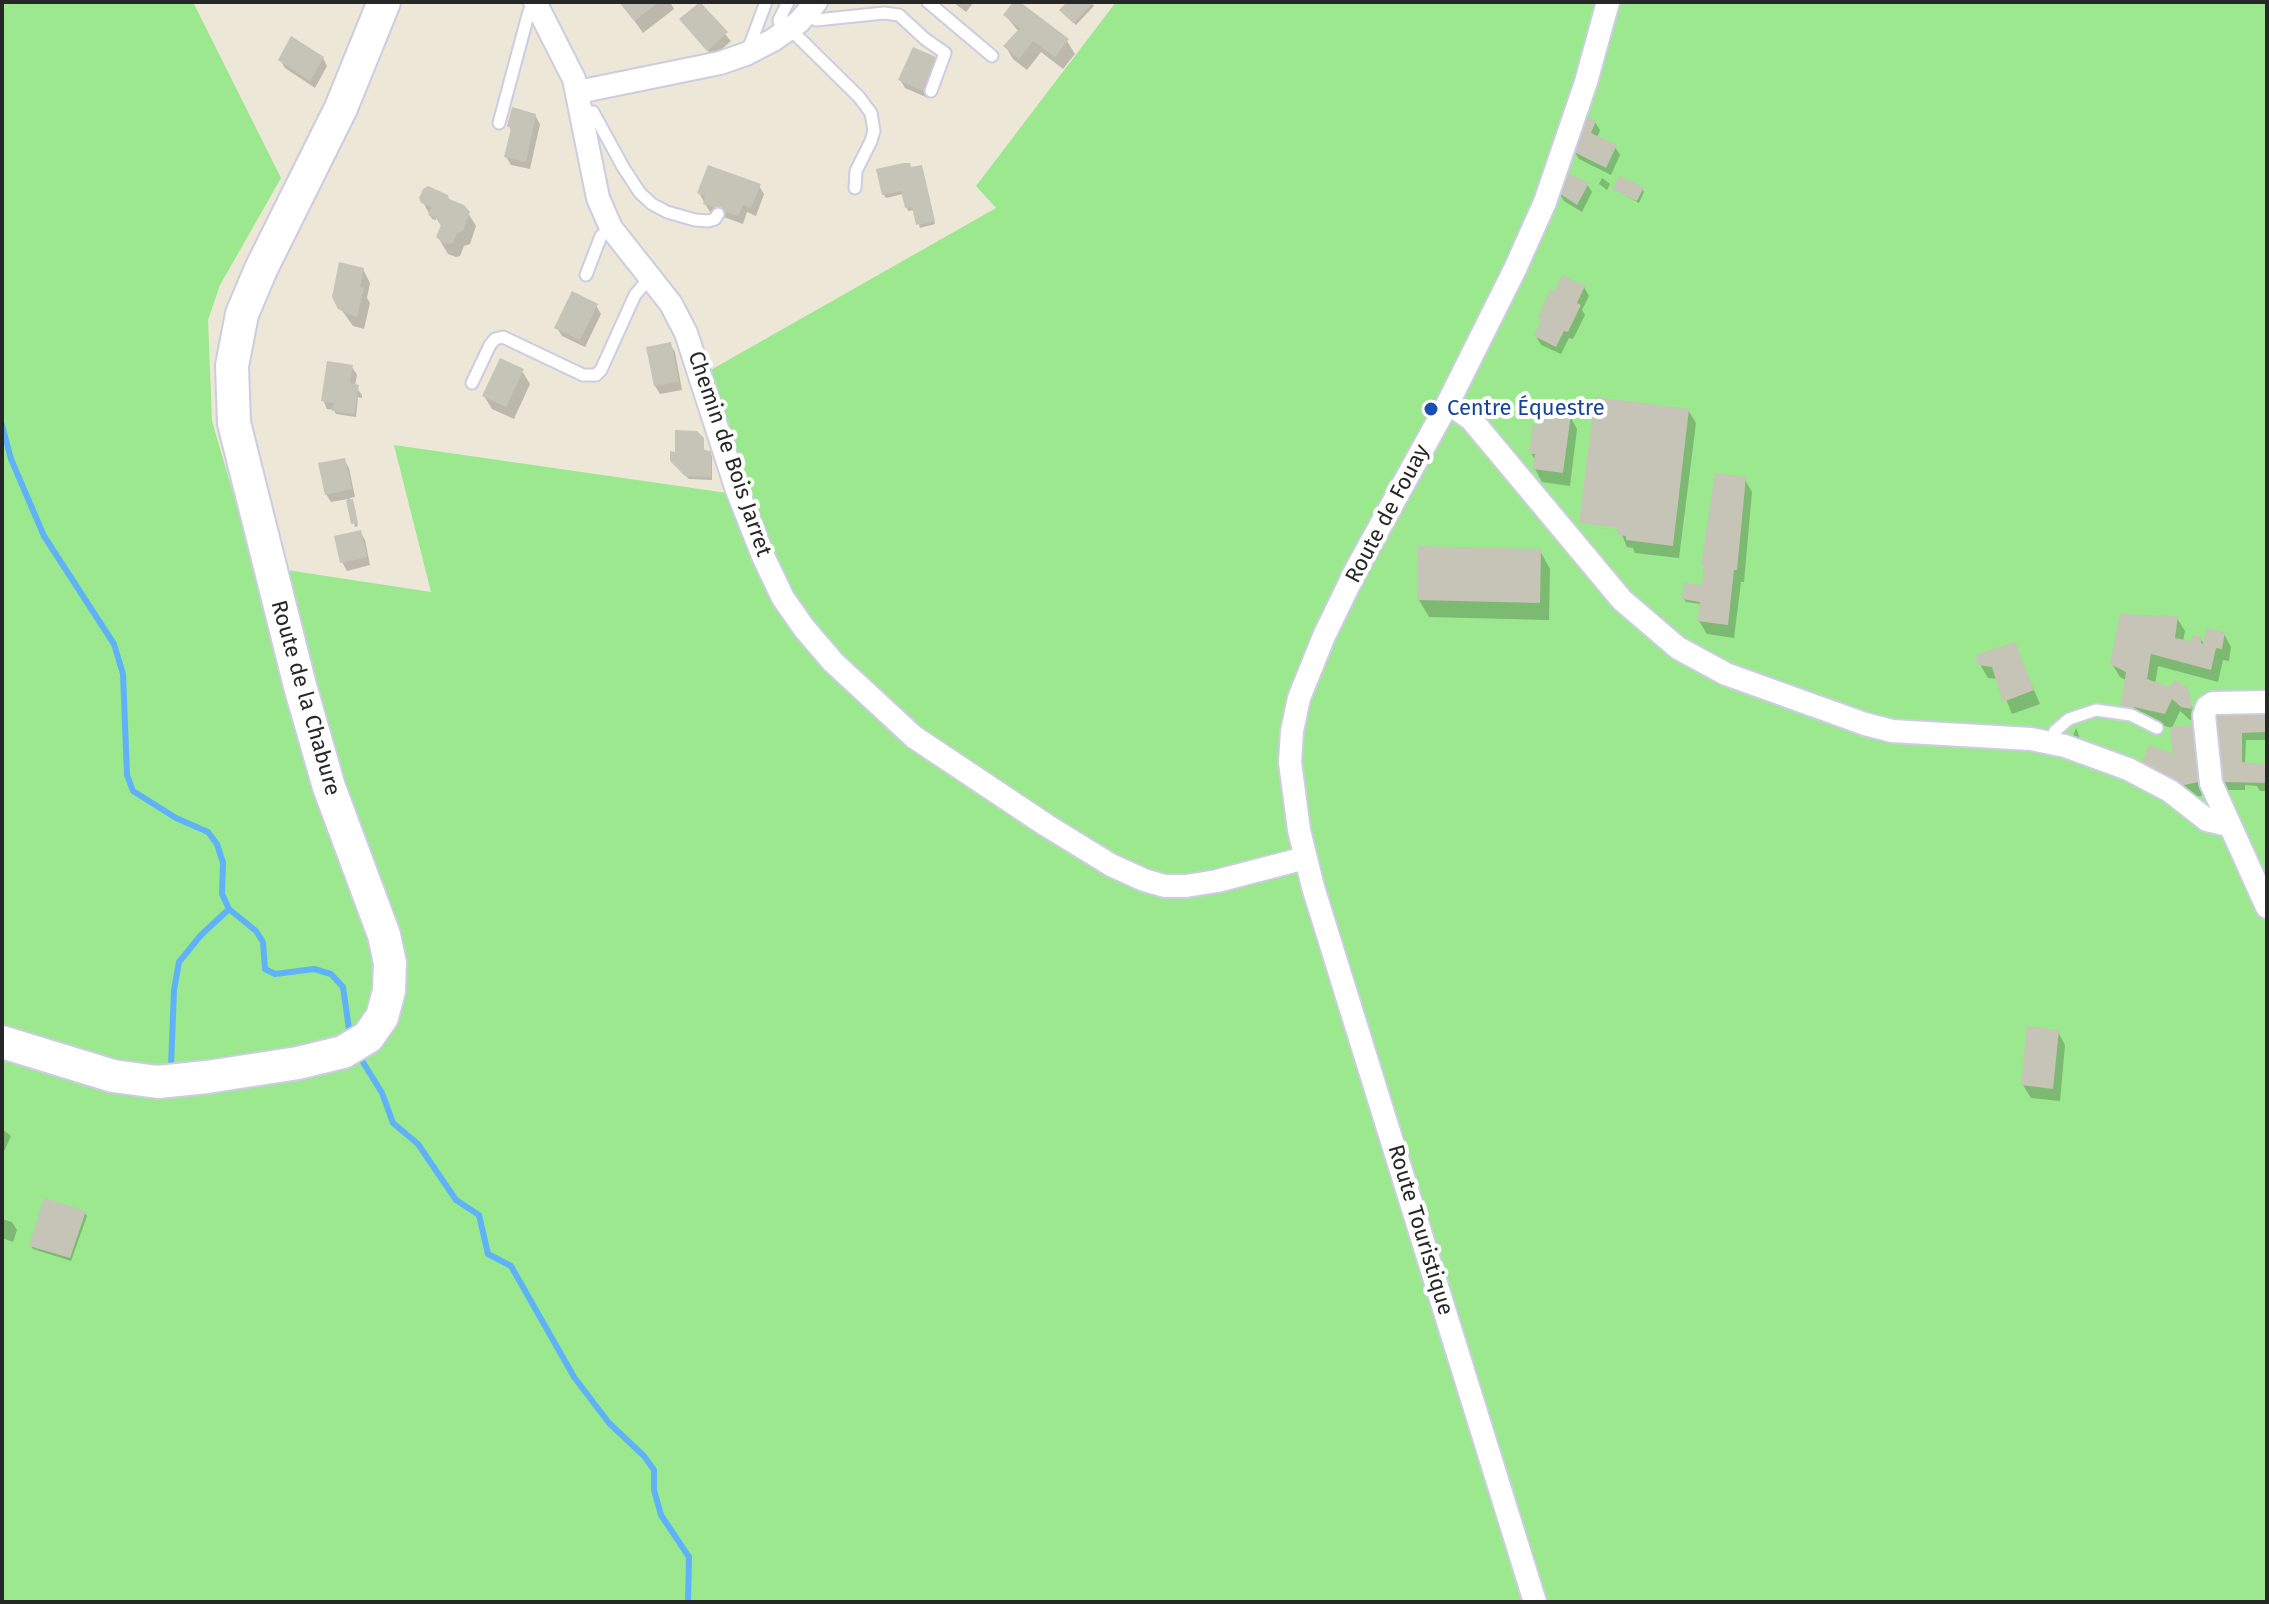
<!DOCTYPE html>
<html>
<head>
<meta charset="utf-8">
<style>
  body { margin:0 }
  #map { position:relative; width:2269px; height:1604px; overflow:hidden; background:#ece7d7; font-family:"Fira Sans",sans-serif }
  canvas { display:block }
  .frame { position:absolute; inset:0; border:4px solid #272727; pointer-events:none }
</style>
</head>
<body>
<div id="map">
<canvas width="2269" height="1604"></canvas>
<div class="frame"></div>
</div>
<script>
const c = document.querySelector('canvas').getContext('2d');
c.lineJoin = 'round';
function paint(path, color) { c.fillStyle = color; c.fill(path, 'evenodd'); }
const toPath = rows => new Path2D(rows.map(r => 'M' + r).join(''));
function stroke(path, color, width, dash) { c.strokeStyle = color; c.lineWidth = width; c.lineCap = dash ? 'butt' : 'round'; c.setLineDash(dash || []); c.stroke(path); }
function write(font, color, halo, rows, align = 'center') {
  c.font = font + ' "Fira Sans",sans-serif'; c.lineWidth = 8; c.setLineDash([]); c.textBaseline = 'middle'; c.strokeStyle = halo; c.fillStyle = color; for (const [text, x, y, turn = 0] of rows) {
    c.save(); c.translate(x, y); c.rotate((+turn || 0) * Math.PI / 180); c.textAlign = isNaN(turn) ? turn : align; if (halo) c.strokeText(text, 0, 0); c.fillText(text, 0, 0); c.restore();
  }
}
paint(toPath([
  [2,2,193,2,281,178,220,285,208,320,212,421,254,565,431,592,394,445,748,496,709,371,996,208,976,186,1116,2,2267,2,2267,1602,2,1602]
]), '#9be88e');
paint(toPath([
  [621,2,670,2,674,9,643,33],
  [953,2,974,2,966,12],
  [1015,2,1067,41,1075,54,1063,69,1041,52,1027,70,1013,59,1006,47,1019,32,1005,15],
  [1069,2,1091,2,1094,6,1076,25,1064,13],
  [700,5,731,41,713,57,681,19],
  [323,58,327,66,315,88,285,68,280,60],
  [935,59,940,67,928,98,905,88,900,79],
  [535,115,540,124,530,169,511,165,506,157,512,132,509,126],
  [1595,122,1600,130,1597,138,1615,147,1620,155,1611,175,1579,159,1574,151],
  [911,169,923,171,935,224,920,228,915,210,908,211,903,194,886,198,884,195,879,170],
  [1602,178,1610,184,1607,190,1599,184],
  [1587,184,1592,192,1582,212,1564,201,1559,192],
  [759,186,764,194,756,216,747,212,743,224,710,212,699,193],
  [1615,189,1642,189,1644,192,1639,203],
  [449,201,468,213,476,226,470,244,464,246,460,256,456,257,448,254,438,237,442,227,436,218,436,220,432,219,423,202],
  [363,269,370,283,367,298,370,303,364,329,353,326,336,302],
  [1584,287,1589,296,1582,310,1585,315,1573,339,1569,338,1561,354,1541,345,1536,336],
  [596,305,601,314,585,347,562,336,557,328],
  [670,344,675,352,682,390,660,394,655,386,649,349],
  [352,367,357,375,355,386,362,395,362,398,358,397,356,417,336,414,334,410,327,409,323,400],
  [522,371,530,384,514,419,492,409,484,396],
  [1688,410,1696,423,1679,558,1635,553,1633,548,1627,547,1620,530,1583,526,1628,531],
  [1570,416,1577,429,1570,486,1542,482,1535,469,1536,462,1531,453,1540,427],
  [702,439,705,452,710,453,712,456,712,480,689,479,674,464],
  [344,460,349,468,355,497,350,498,358,526,355,527,348,499,331,502,326,494],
  [1744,478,1752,492,1744,582,1741,582,1734,638,1707,634,1699,621,1701,604,1686,602,1684,599,1703,592,1706,569,1703,564],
  [360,532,365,540,370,565,347,571,342,562],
  [1540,551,1550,569,1549,620,1429,617,1419,600],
  [2177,618,2185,631,2183,642,2192,644,2201,639,2205,646,2224,634,2231,647,2229,661,2223,660,2218,682,2158,666,2155,684,2190,694,2190,702,2198,721,2190,720,2180,711,2172,728,2141,719,2139,723,2129,721,2122,708,2127,681,2120,677,2112,664],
  [2014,645,2040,704,2012,714,1998,679,1988,678,1980,664],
  [2267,714,2267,740,2246,740,2245,764,2267,766,2267,791,2260,791,2257,786,2245,785,2245,790,2226,790,2221,781,2215,717],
  [2076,728,2077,730,2082,745,2072,739],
  [2172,729,2209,794,2188,799,2142,767,2176,757],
  [2058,1032,2065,1045,2060,1101,2031,1098,2023,1085],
  [2,1129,11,1136,2,1156],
  [85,1213,87,1216,71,1261,33,1249,31,1246],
  [2,1219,12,1222,17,1230,13,1242,2,1238]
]), '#0003');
stroke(toPath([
  [2,425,11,459,44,536,114,644,123,674,127,775,133,791,176,818,208,832,217,844,223,863,222,894,229,909,256,931,263,942,265,969,275,974,314,969,331,974,343,987,350,1036],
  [361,1059,382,1093,393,1123,418,1144,456,1200,479,1215,488,1254,511,1266,574,1377,609,1423,644,1456,654,1470,654,1490,661,1515,689,1557,688,1602],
  [171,1066,174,990,179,962,201,935,229,909]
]), '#60b2f8', 6);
paint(toPath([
  [619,2,659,2,634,21],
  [700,2,728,32,707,51,679,19],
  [1013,2,1020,2,1069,39,1055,57,1033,41,1019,59,1003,46,1020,28,1003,15],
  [1067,2,1094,2,1073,23,1059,10],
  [291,36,324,57,310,81,278,60],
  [913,47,936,57,923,91,898,80],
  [512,107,536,114,526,162,504,157,511,128,507,126],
  [1583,115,1596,121,1591,133,1617,145,1606,168,1572,151],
  [903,163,910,163,911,167,922,165,935,221,916,225,912,207,905,208,901,191,882,195,876,169],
  [708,165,761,184,751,208,743,205,738,216,703,204,705,196,697,193],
  [1565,171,1589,183,1577,205,1557,192],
  [1619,176,1644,187,1637,201,1612,189],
  [428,186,448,195,449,199,464,205,470,212,463,231,457,233,453,243,445,244,436,237,441,225,438,219,428,215,432,207,421,203,419,198,423,189],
  [339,262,364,268,360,287,364,288,357,317,338,309,332,297],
  [1562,275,1585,286,1577,303,1581,305,1568,332,1564,331,1556,347,1534,336,1541,320,1538,317,1550,290,1555,291],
  [572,291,598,304,580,340,554,328],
  [671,342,679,382,654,386,646,347],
  [500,358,524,369,506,407,482,396],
  [327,361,353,365,350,383,359,385,354,414,332,411,334,403,321,401],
  [1595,397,1689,409,1673,546,1626,540,1626,536,1617,535,1618,528,1579,523],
  [1541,410,1571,414,1563,473,1533,469,1535,454,1529,454,1533,424,1539,425],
  [675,430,697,431,704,438,704,450,711,451,711,477,685,476,670,461,670,451,675,452],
  [345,458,352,489,325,495,318,463],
  [1715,473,1746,477,1737,570,1734,570,1728,625,1697,621,1700,602,1682,599,1684,583,1702,585,1704,565,1701,565],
  [353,499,358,523,351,524,346,500],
  [361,530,367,557,340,563,334,536],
  [1418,546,1541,549,1540,603,1417,600],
  [2120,614,2178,616,2175,638,2191,641,2192,635,2202,637,2201,643,2203,644,2207,628,2225,632,2222,649,2216,648,2211,670,2151,654,2147,679,2170,687,2174,679,2189,689,2192,709,2181,707,2172,699,2165,714,2134,707,2132,711,2120,708,2126,672,2110,664],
  [2015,642,2034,690,2003,702,1992,667,1978,665,1975,655],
  [2267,712,2267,732,2242,733,2242,762,2267,764,2267,783,2220,782,2213,715],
  [2194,725,2203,781,2180,786,2140,767,2149,745,2173,754,2170,727],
  [2027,1026,2059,1030,2053,1089,2021,1085],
  [44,1198,86,1211,70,1258,29,1246]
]), '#c6c3b7');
const lane = toPath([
  [928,2,992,56],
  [806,14,816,20,884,13,899,15,925,39,945,53,931,91],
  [790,29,859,97,871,113,874,131,871,141,856,171,855,188],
  [782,33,779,20,788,2],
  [748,50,766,2],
  [580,111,593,112,623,167,640,193,652,204,667,212,695,220,708,221,715,219,718,214],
  [499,123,528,15,530,9,536,4],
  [586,275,601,236,611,228],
  [472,383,490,345,495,339,503,337,583,375,596,375,601,370,635,295,650,277],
  [2050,742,2055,731,2069,719,2096,710,2131,715,2157,728]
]);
const street = toPath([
  [535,2,574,79,598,198,611,228,671,304,686,333,737,490,763,556,783,598,804,628,833,662,914,737,1046,825,1111,865,1144,880,1165,886,1186,886,1217,881,1305,858],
  [578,92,720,63,746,54,773,40,799,22,816,2],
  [1448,403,1471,419,1622,600,1678,648,1726,674,1865,724,1892,731,2031,739,2065,746,2128,769,2170,791,2207,820,2228,825],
  [2267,702,2213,703,2207,707,2204,715,2211,783,2267,907],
  [1535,1602,1313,887,1299,830,1290,762,1292,731,1299,698,1324,636,1357,568,1448,403,1515,269,1545,202,1586,82,1608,2]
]);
const secondary = toPath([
  [2,1042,113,1076,158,1082,207,1077,298,1063,343,1052,368,1037,382,1017,389,991,390,963,384,935,329,787,300,686,234,423,232,366,242,314,261,269,341,108,384,2]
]);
stroke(lane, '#cccce2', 15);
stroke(street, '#cccce2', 26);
stroke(secondary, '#cccce2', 36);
stroke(lane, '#fff', 11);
stroke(street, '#fff', 22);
stroke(secondary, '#fff', 32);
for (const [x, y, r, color] of [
  [1431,409,8,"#1a4fb4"]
]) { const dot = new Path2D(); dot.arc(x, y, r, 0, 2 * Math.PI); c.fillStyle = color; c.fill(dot); stroke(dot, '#fff', 3); }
write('22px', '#164399', '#fff', [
  ["Centre Équestre",1447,409]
], 'left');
write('22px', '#272727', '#fff', [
  ["Chemin de Bois Jarret",729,454,71],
  ["Route de Fouay",1388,514,-62],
  ["Route de la Chabure",305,698,74],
  ["Route Touristique",1420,1230,73]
]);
</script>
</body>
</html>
